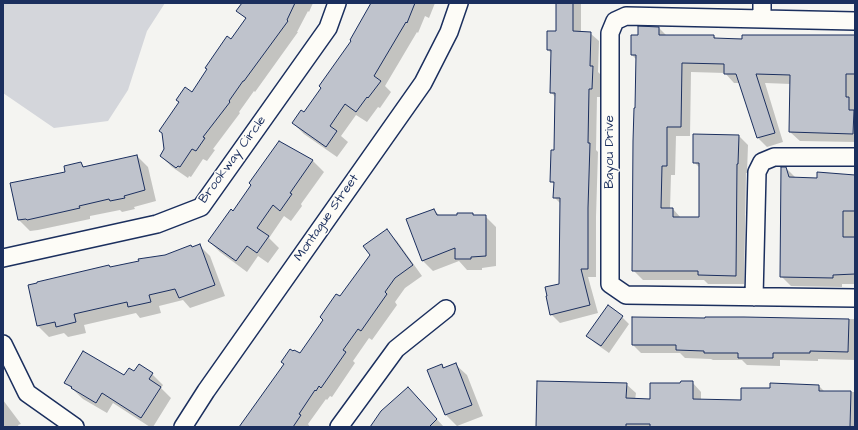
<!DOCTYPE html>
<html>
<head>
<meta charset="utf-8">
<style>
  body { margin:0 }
  #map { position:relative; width:858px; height:430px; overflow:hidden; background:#f4f4f1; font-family:"Architects Daughter",sans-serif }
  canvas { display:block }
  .frame { position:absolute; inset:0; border:4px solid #1b2f5e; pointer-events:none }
</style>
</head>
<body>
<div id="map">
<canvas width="858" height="430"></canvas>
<div class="frame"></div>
</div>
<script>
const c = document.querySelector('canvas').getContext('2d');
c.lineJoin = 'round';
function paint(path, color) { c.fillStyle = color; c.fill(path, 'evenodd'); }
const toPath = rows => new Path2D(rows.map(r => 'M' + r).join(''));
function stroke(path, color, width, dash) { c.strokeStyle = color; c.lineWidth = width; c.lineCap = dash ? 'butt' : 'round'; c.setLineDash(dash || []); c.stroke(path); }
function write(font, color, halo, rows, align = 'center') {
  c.font = font + ' "Architects Daughter",sans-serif'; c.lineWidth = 3; c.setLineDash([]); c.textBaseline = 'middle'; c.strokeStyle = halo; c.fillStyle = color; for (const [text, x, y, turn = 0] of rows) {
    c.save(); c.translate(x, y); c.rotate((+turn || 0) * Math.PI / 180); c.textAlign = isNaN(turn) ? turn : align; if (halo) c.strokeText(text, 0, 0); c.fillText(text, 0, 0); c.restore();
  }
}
paint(toPath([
  [3,3,165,3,147,31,128,90,108,121,54,128,3,93]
]), '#d4d6db');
paint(toPath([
  [243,3,313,3,309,12,308,11,297,32,298,32,255,92,254,91,239,112,240,113,213,149,215,150,207,161,203,159,191,177,189,176,188,178,172,167,161,156,192,93,246,19,238,11],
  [372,3,435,3,429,18,425,16,418,33,417,32,385,86,391,92,380,108,378,107,367,122,356,115,341,136,348,142,337,157,304,134,293,123,305,113,352,41],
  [557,3,581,3,581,33,590,33,599,41,598,72,601,75,600,97,597,97,596,150,598,152,596,217,596,277,588,277,598,313,560,323,551,314,560,285,561,204,554,197,555,185,551,181,555,151,556,98,551,92,552,54,548,50,557,32],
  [659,28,667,36,714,36,717,39,855,36,855,142,800,141,790,132,791,84,765,83,783,142,767,147,758,138,740,83,734,83,725,73,691,72,690,136,676,136,675,175,671,175,670,209,673,209,681,218,700,218,700,168,694,162,739,136,748,145,747,173,746,173,744,284,708,284,704,280,643,280,633,270,637,60,632,55,639,36],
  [280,143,313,161,324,172,301,204,302,206,291,221,284,216,269,238,279,248,268,263,258,256,247,272,220,252,209,241,233,212],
  [137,156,148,167,156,201,134,207,135,209,122,212,120,210,90,216,90,219,38,230,30,231,19,220,67,173,81,163,85,168],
  [786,168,796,178,818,179,855,176,855,284,842,284,842,287,791,286,781,276],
  [434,210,440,216,473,214,475,216,485,216,496,227,496,266,482,268,482,270,467,270,459,261,433,271,422,260],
  [387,231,397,241,422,276,405,288,395,302,397,305,372,340,369,338,353,361,355,363,332,397,330,396,327,400,326,399,308,424,310,427,241,427,300,355],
  [199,245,210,256,225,296,190,308,183,300,159,306,161,313,140,318,136,313,84,325,86,333,68,337,64,333,49,337,38,326,109,266,111,268,166,256],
  [622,317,629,324,609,353,595,343,587,336],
  [744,318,855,319,855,360,818,359,818,361,780,360,780,366,747,365,742,360,713,360,711,359,685,358,680,353,641,353,633,345,706,319],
  [442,365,445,369,456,365,467,375,483,416,457,426,446,415,428,371],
  [139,366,152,374,163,385,161,388,171,398,153,427,150,427,113,403,107,413,83,399,66,383,125,376,135,372],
  [692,382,701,392,701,400,742,401,771,389,819,386,825,392,855,392,855,427,537,427,626,384,636,393,635,400,651,400],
  [418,399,444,427,371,427],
  [3,400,21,424,18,425,19,427,3,427]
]), '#0003');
const building = toPath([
  [242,3,295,3,287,20,288,21,244,81,243,81,229,101,230,102,203,137,205,138,196,151,192,149,180,167,178,166,176,168,160,156,164,149,162,133,159,131,179,102,176,100,185,87,192,92,207,69,205,68,227,36,231,39,246,18,236,11,242,3],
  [371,3,415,3,407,23,406,22,374,76,381,81,368,98,367,97,356,112,345,104,330,126,337,131,326,147,292,123,301,110,304,112,321,88,319,86,351,41,350,40,371,3],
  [556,3,573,3,573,31,591,32,590,66,593,66,592,89,589,89,588,143,590,143,588,208,588,269,581,269,590,305,550,315,546,296,547,296,545,287,559,284,560,198,553,198,554,182,550,182,551,150,554,150,555,93,550,93,551,50,547,50,547,31,556,31,556,3],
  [638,26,659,27,659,35,714,35,714,38,742,39,742,35,855,35,855,74,846,74,846,97,849,97,849,110,854,110,853,134,789,132,790,75,756,74,775,133,757,138,736,74,724,74,724,64,682,63,681,127,667,127,667,166,662,166,661,208,673,208,673,217,699,217,699,163,693,163,693,134,739,135,738,164,737,164,736,276,698,275,698,271,632,271,633,141,634,108,635,108,636,55,631,55,631,35,638,35,638,26],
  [279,141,313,160,290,193,292,194,280,211,273,205,257,228,269,236,257,253,247,246,236,261,208,241,231,209,233,211,251,185,249,183,279,141],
  [137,155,145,190,124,196,125,198,110,201,109,199,79,206,80,208,27,220,26,219,18,220,10,183,65,172,64,166,81,162,83,167,137,155],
  [781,167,786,167,789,177,817,178,817,172,855,175,855,211,843,211,843,237,855,237,855,274,833,275,833,278,780,277,781,167],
  [434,209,437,215,457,215,457,213,473,213,473,215,486,215,486,256,471,257,471,259,455,259,455,248,422,261,406,219,434,209],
  [387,229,413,265,395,278,385,292,387,294,361,331,358,329,343,350,346,352,321,388,319,386,316,391,315,390,299,414,301,415,293,427,239,427,284,364,281,362,290,349,293,351,294,350,300,353,323,320,320,317,336,294,340,296,370,255,363,246,387,229],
  [200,244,215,285,179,298,175,289,149,295,151,302,128,307,127,302,74,314,76,322,56,327,55,322,37,326,28,285,37,283,37,282,109,265,110,267,139,261,138,259,165,255,191,245,192,247,200,244],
  [608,305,623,316,601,346,586,336,608,305],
  [632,317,705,318,705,317,744,317,849,319,848,352,810,351,810,353,773,353,773,358,738,358,738,353,704,353,704,351,676,350,676,345,632,345,632,317],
  [83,351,124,375,129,368,134,371,139,364,153,373,149,379,161,387,141,418,102,393,96,403,71,388,72,387,64,383,83,351],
  [456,363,472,405,445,415,427,370,442,364,443,368,456,363],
  [537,381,627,383,626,398,650,399,650,383,680,383,681,381,693,381,693,399,741,400,741,388,770,388,770,383,819,385,819,391,851,391,850,427,650,427,650,424,626,424,626,427,536,427,537,381],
  [408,387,437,419,429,427,370,427,381,411,408,387]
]);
paint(building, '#bfc3cc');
stroke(building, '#1b2f5e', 1);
const street = toPath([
  [762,19,762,3],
  [855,21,626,16,615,21,610,33,610,284,626,295,855,298],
  [3,258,157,224,201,207,328,28,337,3],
  [754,297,757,172,762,162,774,157,855,157],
  [3,344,27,393,75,427],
  [183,427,206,391,423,83,449,32,459,3],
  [339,427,396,349,446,309]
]);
stroke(street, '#1b2f5e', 20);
stroke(street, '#fdfcf7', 17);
write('13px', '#1b2f5e', '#fdfcf7', [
  ["Bayou Drive",610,152,-90],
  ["Brookway Circle",233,160,-54],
  ["Montague Street",327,218,-55]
]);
</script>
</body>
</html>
